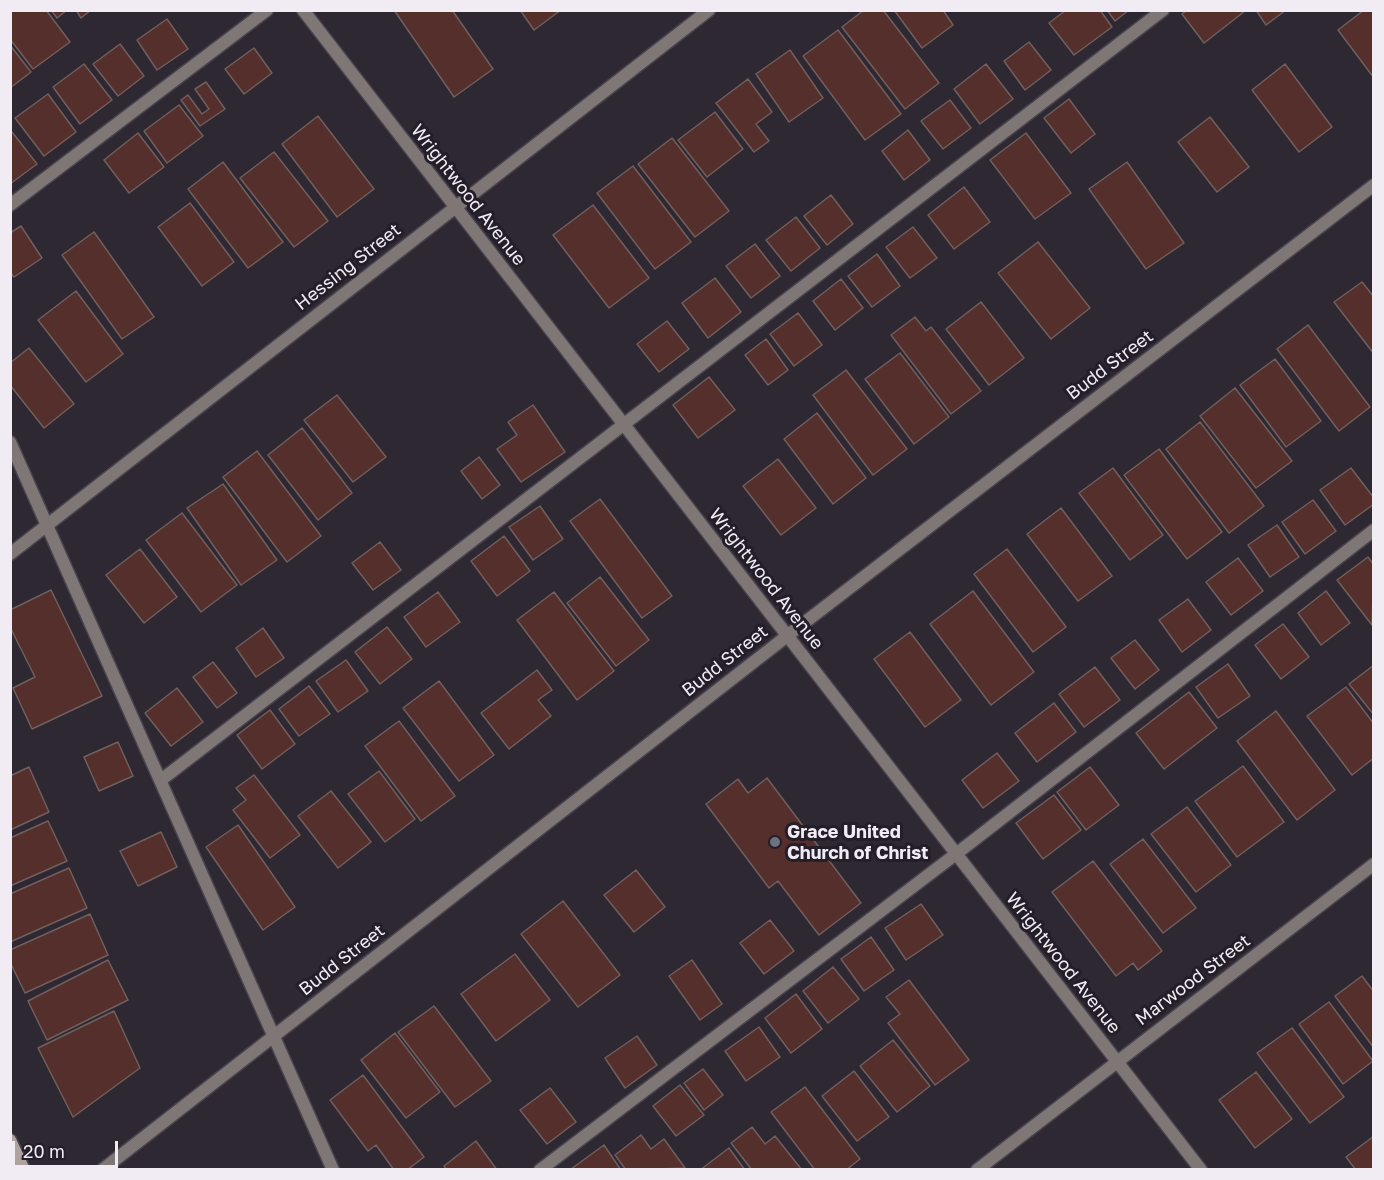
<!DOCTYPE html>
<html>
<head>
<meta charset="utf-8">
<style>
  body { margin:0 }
  #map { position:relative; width:1384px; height:1180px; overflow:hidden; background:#2e2833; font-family:"Golos Text",sans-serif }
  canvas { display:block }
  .frame { position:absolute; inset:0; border:12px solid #f1ecf4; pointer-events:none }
  .scale { position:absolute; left:12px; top:1141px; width:106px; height:27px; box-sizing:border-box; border:3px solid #f1ecf4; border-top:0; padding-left:8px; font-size:18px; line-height:21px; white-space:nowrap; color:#f1ecf4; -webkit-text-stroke:4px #241e29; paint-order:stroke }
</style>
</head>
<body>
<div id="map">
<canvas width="1384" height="1180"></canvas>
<div class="frame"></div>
<div class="scale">20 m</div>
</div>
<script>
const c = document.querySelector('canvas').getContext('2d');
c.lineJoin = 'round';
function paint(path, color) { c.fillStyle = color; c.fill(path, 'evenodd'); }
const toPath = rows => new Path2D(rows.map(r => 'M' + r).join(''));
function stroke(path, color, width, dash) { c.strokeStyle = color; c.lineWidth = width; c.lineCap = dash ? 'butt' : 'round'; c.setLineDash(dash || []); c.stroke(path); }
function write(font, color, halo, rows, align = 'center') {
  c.font = font + ' "Golos Text",sans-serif'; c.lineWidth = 6; c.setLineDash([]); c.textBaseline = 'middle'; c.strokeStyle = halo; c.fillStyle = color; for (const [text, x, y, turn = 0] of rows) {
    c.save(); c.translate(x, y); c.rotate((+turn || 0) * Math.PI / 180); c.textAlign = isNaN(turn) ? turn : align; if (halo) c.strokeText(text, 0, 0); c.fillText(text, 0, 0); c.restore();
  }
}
const building = toPath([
  [10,10,46,10,70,42,33,69,10,39,10,10],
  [51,10,67,10,57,18,51,10],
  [76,10,91,10,81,18,76,10],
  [394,10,452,10,493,69,454,97,394,10],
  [520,10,561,10,534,30,520,10],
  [864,10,883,10,939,83,905,109,842,27,864,10],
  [894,10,943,10,953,25,922,48,894,10],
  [1066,10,1100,10,1112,27,1074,55,1049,23,1066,10],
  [1107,10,1129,10,1115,21,1107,10],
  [1187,10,1245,10,1245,11,1204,43,1182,14,1187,10],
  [1256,10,1286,10,1266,25,1256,10],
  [1364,10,1374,10,1374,78,1338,30,1364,10],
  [167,19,188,49,157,70,137,40,167,19],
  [838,30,901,114,865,140,803,56,838,30],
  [1029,42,1051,70,1025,90,1004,61,1029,42],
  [120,44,144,76,118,96,93,64,120,44],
  [10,45,31,72,10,88,10,45],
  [254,48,272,73,244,94,225,69,254,48],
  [790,50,823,98,789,122,756,74,790,50],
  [84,64,112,100,80,124,53,87,84,64],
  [986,64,1013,99,980,124,954,89,986,64],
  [1285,64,1332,127,1299,152,1252,90,1285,64],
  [748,79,772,112,756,124,769,141,754,152,716,103,748,79],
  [206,82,225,109,200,126,181,100,188,95,202,114,209,109,195,89,206,82],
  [48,94,76,132,44,156,15,118,48,94],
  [1069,99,1095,134,1071,153,1044,118,1069,99],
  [950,100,971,128,943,149,921,121,950,100],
  [179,105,203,136,167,163,144,131,179,105],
  [715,112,743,149,707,177,678,140,715,112],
  [318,116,374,189,337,217,282,144,318,116],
  [1210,117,1249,167,1217,192,1178,142,1210,117],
  [908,130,930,160,904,180,882,151,908,130],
  [12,132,37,164,10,184,10,133,12,132],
  [138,133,164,167,129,193,104,160,138,133],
  [1026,133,1071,193,1035,219,990,160,1026,133],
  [672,138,729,211,695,237,638,164,672,138],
  [274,152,328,221,294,247,240,178,274,152],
  [223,162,283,242,248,268,188,189,223,162],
  [1127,162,1184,243,1146,269,1089,189,1127,162],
  [633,166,691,242,655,269,597,193,633,166],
  [964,187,990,222,954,249,928,215,964,187],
  [831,195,853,224,827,245,804,216,831,195],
  [190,203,234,262,202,286,158,227,190,203],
  [593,205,649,278,609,308,553,235,593,205],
  [796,217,820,248,791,271,766,240,796,217],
  [21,226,42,258,14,277,10,272,10,233,21,226],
  [913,227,937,258,910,278,886,247,913,227],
  [94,232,154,317,122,339,62,255,94,232],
  [1038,242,1090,308,1051,339,998,273,1038,242],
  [755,244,780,276,751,298,726,266,755,244],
  [877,254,900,286,872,307,848,276,877,254],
  [715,278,741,312,708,338,682,303,715,278],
  [841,279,863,308,835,330,813,301,841,279],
  [1362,282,1374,297,1374,354,1334,302,1362,282],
  [76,291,123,354,86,382,38,320,76,291],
  [981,302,1024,358,989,385,946,329,981,302],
  [798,313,822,345,794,366,770,334,798,313],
  [915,317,926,331,931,327,981,391,951,414,891,335,915,317],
  [667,321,689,349,659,372,637,344,667,321],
  [1308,325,1370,407,1339,431,1277,349,1308,325],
  [766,339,788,370,768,385,745,355,766,339],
  [29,348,74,404,44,428,10,385,10,363,29,348],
  [900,353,949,417,914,444,865,379,900,353],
  [1275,359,1321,421,1286,447,1240,385,1275,359],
  [846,370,907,449,873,475,813,395,846,370],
  [709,377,735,410,698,438,673,405,709,377],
  [1235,388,1292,461,1256,488,1200,416,1235,388],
  [337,395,386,457,353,482,304,420,337,395],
  [533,405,565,452,521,482,497,449,517,435,508,422,533,405],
  [817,413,866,478,833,504,784,439,817,413],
  [1200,422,1264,506,1229,533,1166,449,1200,422],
  [302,428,352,493,318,520,268,455,302,428],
  [1159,449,1222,532,1187,559,1124,475,1159,449],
  [257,451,321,536,287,562,223,477,257,451],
  [479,457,500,485,482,499,461,471,479,457],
  [778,459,816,508,781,535,743,486,778,459],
  [1113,468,1163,535,1130,560,1079,493,1113,468],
  [1351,468,1374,498,1374,504,1345,525,1320,490,1351,468],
  [223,484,277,560,241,585,187,508,223,484],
  [600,499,672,596,642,618,570,521,600,499],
  [1313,500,1336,531,1305,554,1282,522,1313,500],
  [540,506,563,539,533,560,509,527,540,506],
  [1061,508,1112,576,1078,601,1027,534,1061,508],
  [182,513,237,585,201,612,146,540,182,513],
  [1277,525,1299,557,1270,577,1248,545,1277,525],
  [504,536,530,571,497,596,471,561,504,536],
  [380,542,401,570,373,590,352,563,380,542],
  [140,549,177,597,144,623,106,575,140,549],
  [1007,549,1066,627,1033,652,974,574,1007,549],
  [1368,557,1374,565,1372,625,1337,580,1368,557],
  [1238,558,1263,591,1231,615,1206,582,1238,558],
  [600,577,649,640,616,666,567,603,600,577],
  [51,590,102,696,32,729,13,688,35,677,10,627,10,610,51,590],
  [973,591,1034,672,991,705,930,624,973,591],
  [1326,591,1350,623,1321,645,1298,613,1326,591],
  [438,592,460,622,426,647,404,617,438,592],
  [554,592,614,671,577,700,517,620,554,592],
  [1188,599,1211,630,1182,652,1159,620,1188,599],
  [1283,624,1309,657,1281,679,1255,645,1283,624],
  [387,627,412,659,380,684,355,652,387,627],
  [263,628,284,658,256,677,236,648,263,628],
  [910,632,961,700,925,727,874,659,910,632],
  [1135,640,1159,670,1135,689,1111,658,1135,640],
  [346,660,368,691,338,712,316,681,346,660],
  [213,662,237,693,217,708,193,677,213,662],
  [1228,664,1250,696,1218,718,1196,687,1228,664],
  [1374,665,1374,715,1349,684,1374,665],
  [1095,667,1120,700,1084,727,1059,694,1095,667],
  [537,670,552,690,538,700,551,716,509,749,481,713,537,670],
  [439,681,494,755,459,781,403,708,439,681],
  [309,686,330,714,299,736,279,709,309,686],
  [1346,687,1374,724,1374,758,1352,775,1307,716,1346,687],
  [177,688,203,722,171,746,145,713,177,688],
  [1189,692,1217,728,1164,769,1136,733,1189,692],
  [1054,703,1076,732,1037,762,1015,733,1054,703],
  [270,710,295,744,262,769,237,735,270,710],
  [1276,711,1335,790,1297,820,1237,741,1276,711],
  [399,721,455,796,421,821,365,746,399,721],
  [118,742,133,776,99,791,84,757,118,742],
  [997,753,1019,781,983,808,962,780,997,753],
  [1243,766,1284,822,1237,857,1195,801,1243,766],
  [29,767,49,812,10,830,10,776,29,767],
  [1090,767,1119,805,1086,830,1057,792,1090,767],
  [379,771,415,819,385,842,348,794,379,771],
  [254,775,300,835,270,858,233,810,246,800,236,788,254,775],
  [767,778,861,903,819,935,778,881,769,888,706,804,738,779,748,793,767,778],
  [331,791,371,842,338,868,298,816,331,791],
  [1054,795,1081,830,1043,859,1016,823,1054,795],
  [1187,807,1231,865,1196,892,1151,834,1187,807],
  [48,821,67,861,10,886,10,838,48,821],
  [238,825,295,907,263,930,206,847,238,825],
  [161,832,177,867,138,886,120,851,161,832],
  [1143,839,1196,908,1163,933,1110,864,1143,839],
  [1093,861,1162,951,1138,970,1133,963,1116,976,1052,892,1093,861],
  [69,868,87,908,10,942,10,894,69,868],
  [636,870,665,907,634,932,604,895,636,870],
  [563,901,620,975,578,1007,521,934,563,901],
  [921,904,943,935,906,960,885,928,921,904],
  [90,914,108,955,25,993,10,962,10,950,90,914],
  [770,920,794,951,764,974,740,943,770,920],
  [871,937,894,970,864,991,841,959,871,937],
  [515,954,550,1000,496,1041,461,994,515,954],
  [108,960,128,1000,47,1040,28,1001,108,960],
  [692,960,722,1004,700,1020,669,976,692,960],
  [833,967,859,999,828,1023,803,991,833,967],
  [1362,976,1374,992,1374,1048,1335,996,1362,976],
  [909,980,969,1060,935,1085,888,1023,900,1014,886,997,909,980],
  [796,994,822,1029,791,1053,765,1018,796,994],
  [1329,1002,1373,1061,1343,1084,1299,1024,1329,1002],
  [434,1006,491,1081,455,1107,398,1032,434,1006],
  [114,1011,140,1068,73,1117,38,1048,114,1011],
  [759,1027,780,1057,746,1081,725,1051,759,1027],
  [1292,1028,1344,1097,1310,1123,1257,1053,1292,1028],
  [395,1033,440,1092,406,1118,361,1060,395,1033],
  [637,1036,657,1065,625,1088,605,1058,637,1036],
  [893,1040,930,1086,897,1112,860,1066,893,1040],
  [703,1069,723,1095,704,1110,684,1083,703,1069],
  [854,1071,889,1117,857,1141,822,1096,854,1071],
  [1256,1072,1292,1119,1255,1148,1219,1100,1256,1072],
  [363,1075,424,1157,407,1170,394,1170,376,1145,368,1151,330,1100,363,1075],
  [680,1085,704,1115,676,1136,653,1106,680,1085],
  [805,1087,860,1159,846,1170,815,1170,771,1112,805,1087],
  [550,1088,576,1122,547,1144,520,1110,550,1088],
  [752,1127,765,1144,775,1136,802,1170,752,1170,731,1143,752,1127],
  [641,1135,651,1149,664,1139,685,1168,626,1170,615,1155,641,1135],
  [1374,1136,1374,1170,1356,1170,1346,1157,1374,1136],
  [476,1141,497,1170,447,1170,444,1166,476,1141],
  [604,1145,621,1170,572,1170,571,1169,604,1145],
  [729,1148,745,1170,700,1170,729,1148]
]);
paint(building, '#542f2b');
stroke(building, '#705f5d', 1.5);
const service = toPath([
  [10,205,267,10],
  [10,442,333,1170],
  [161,780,1163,10],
  [540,1170,956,854,1374,530]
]);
const minor = toPath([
  [303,10,1201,1170],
  [10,554,709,10],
  [102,1170,787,636,1374,185],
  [977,1170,1374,864]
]);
const secondary = toPath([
  [10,1140,24,1170]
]);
stroke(service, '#49434e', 15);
stroke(minor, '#49434e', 15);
stroke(secondary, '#49434e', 15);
stroke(service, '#7f7775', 12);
stroke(minor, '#7f7775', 12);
stroke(secondary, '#afa29f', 12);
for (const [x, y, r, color] of [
  [775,842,6,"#6b7280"]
]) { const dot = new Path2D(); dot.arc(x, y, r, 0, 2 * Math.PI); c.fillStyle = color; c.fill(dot); stroke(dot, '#241e29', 2); }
write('18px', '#f1ecf4', '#241e29', [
  ["Wrightwood Avenue",468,195,52],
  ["Hessing Street",348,267,-38],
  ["Budd Street",1110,365,-37],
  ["Wrightwood Avenue",766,579,52],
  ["Budd Street",725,661,-38],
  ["Budd Street",342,960,-38],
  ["Wrightwood Avenue",1063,963,52],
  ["Marwood Street",1193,980,-37]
]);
write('bold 18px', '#f1ecf4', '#241e29', [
  ["Grace United",787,832],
  ["Church of Christ",787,853]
], 'left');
</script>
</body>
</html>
